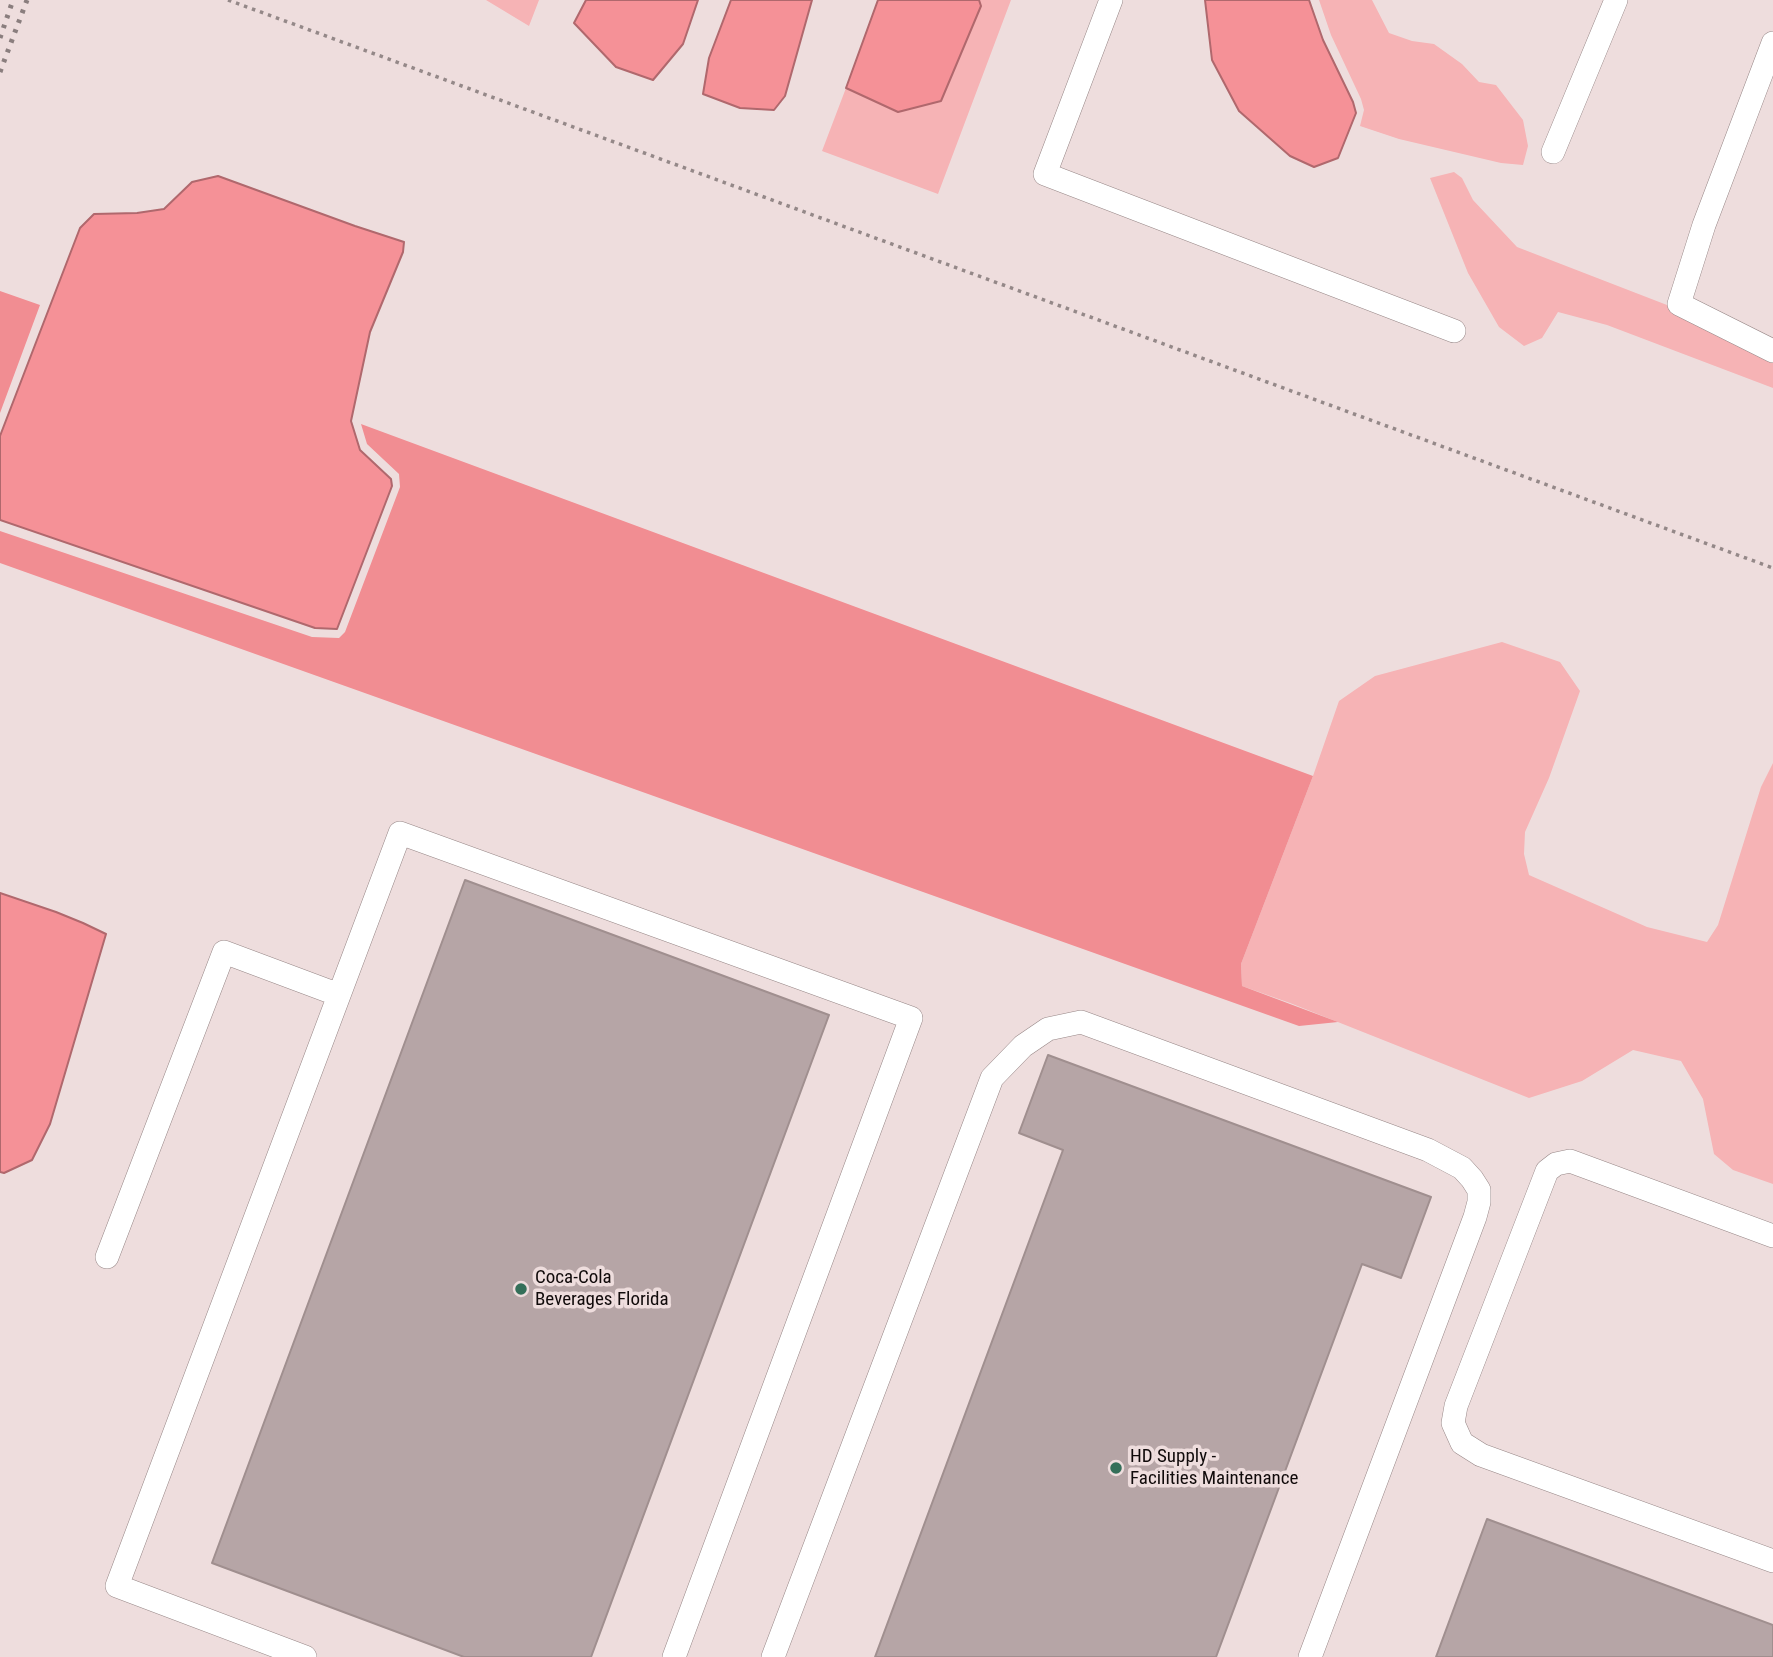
<!DOCTYPE html>
<html>
<head>
<meta charset="utf-8">
<style>
  body { margin:0 }
  canvas { display:block; background:#edd }
</style>
</head>
<body>
<canvas width="1773" height="1657"></canvas>
<script>
const c = document.querySelector('canvas').getContext('2d');
c.lineJoin = 'round';
function paint(path, color) { c.fillStyle = color; c.fill(path, 'evenodd'); }
const toPath = rows => new Path2D(rows.map(r => 'M' + r).join(''));
function stroke(path, color, width, dash) { c.strokeStyle = color; c.lineWidth = width; c.lineCap = dash ? 'butt' : 'round'; c.setLineDash(dash || []); c.stroke(path); }
function write(font, color, halo, rows, align = 'center') {
  c.font = font + ' "Roboto Condensed",sans-serif'; c.lineWidth = 7; c.setLineDash([]); c.textBaseline = 'middle'; c.strokeStyle = halo; c.fillStyle = color; for (const [text, x, y, turn = 0] of rows) {
    c.save(); c.translate(x, y); c.rotate((+turn || 0) * Math.PI / 180); c.textAlign = isNaN(turn) ? turn : align; if (halo) c.strokeText(text, 0, 0); c.fillText(text, 0, 0); c.restore();
  }
}
paint(toPath([
  [486,0,539,0,529,26],
  [979,0,1011,0,938,194,822,151,846,88,898,112,940,101,981,6],
  [1319,0,1372,0,1389,33,1412,41,1434,44,1462,64,1479,82,1496,85,1523,120,1528,146,1523,165,1501,163,1399,139,1360,126,1364,110,1361,99,1331,35],
  [1454,172,1462,178,1473,200,1517,247,1773,346,1773,388,1607,325,1558,312,1542,338,1524,346,1499,327,1468,273,1430,178],
  [1502,642,1560,662,1580,691,1549,778,1525,832,1524,854,1529,875,1647,927,1707,942,1718,925,1761,787,1773,763,1773,1184,1733,1170,1714,1154,1703,1099,1681,1061,1633,1050,1582,1081,1529,1098,1290,1003,1242,986,1241,964,1313,776,1339,701,1375,676]
]), '#f6b3b5');
paint(toPath([
  [0,291,40,305,0,413],
  [361,424,1313,776,1241,964,1242,986,1338,1022,1299,1026,0,563,0,531,312,637,339,638,345,632,400,487,399,474,367,444]
]), '#f18d92');
const water = toPath([
  [586,0,698,0,683,44,653,80,616,67,574,23,586,0],
  [731,0,812,0,785,96,774,110,740,108,703,94,709,58,731,0],
  [878,0,979,0,981,6,941,101,898,112,846,88,878,0],
  [1205,0,1309,0,1323,40,1353,102,1356,113,1338,158,1314,167,1290,156,1239,111,1212,60,1205,0],
  [218,176,355,226,404,242,403,252,370,332,351,421,360,450,391,479,392,486,337,629,315,628,0,520,0,436,80,228,94,214,137,213,164,209,192,182,218,176],
  [0,893,56,912,83,923,106,934,50,1124,32,1160,4,1173,0,1172,0,893]
]);
paint(water, '#f59197');
stroke(water, '#b0686d', 2);
const building = toPath([
  [465,880,829,1015,591,1657,464,1657,212,1563,465,880],
  [1048,1055,1431,1197,1401,1278,1362,1264,1216,1657,875,1657,1063,1150,1019,1133,1048,1055],
  [1487,1519,1773,1625,1773,1657,1436,1657,1487,1519]
]);
paint(building, '#b6a5a6');
stroke(building, '#a08f8f', 2);
const minor = toPath([
  [1111,0,1045,174,1454,331],
  [1773,43,1704,225,1679,304,1773,351],
  [1553,152,1616,0],
  [1773,1236,1570,1161,1556,1164,1547,1171,1456,1406,1453,1423,1462,1443,1481,1455,1773,1561],
  [107,1257,224,952,339,995],
  [305,1657,117,1586,400,833,911,1018,674,1657],
  [773,1657,992,1078,1023,1046,1048,1029,1081,1022,1428,1150,1462,1168,1472,1179,1479,1190,1479,1202,1475,1217,1310,1657]
]);
stroke(minor, '#978787', 24);
stroke(toPath([
  [228,0,1773,568]
]), '#948888', 3.5, [3.5, 5]);
stroke(minor, '#fff', 23);
stroke(toPath([
  [0,38,13,0],
  [0,72,27,0]
]), '#8a7e7e', 5, [3.5, 7]);
for (const [x, y, r, color] of [
  [521,1289,7,"#346f59"],
  [1116,1468,7,"#346f59"]
]) { const dot = new Path2D(); dot.arc(x, y, r, 0, 2 * Math.PI); c.fillStyle = color; c.fill(dot); stroke(dot, '#edd', 2.5); }
write('19px', '#100a0a', '#edd', [
  ["Coca-Cola",535,1278],
  ["Beverages Florida",535,1300],
  ["HD Supply -",1130,1457],
  ["Facilities Maintenance",1130,1479]
], 'left');
</script>
</body>
</html>
